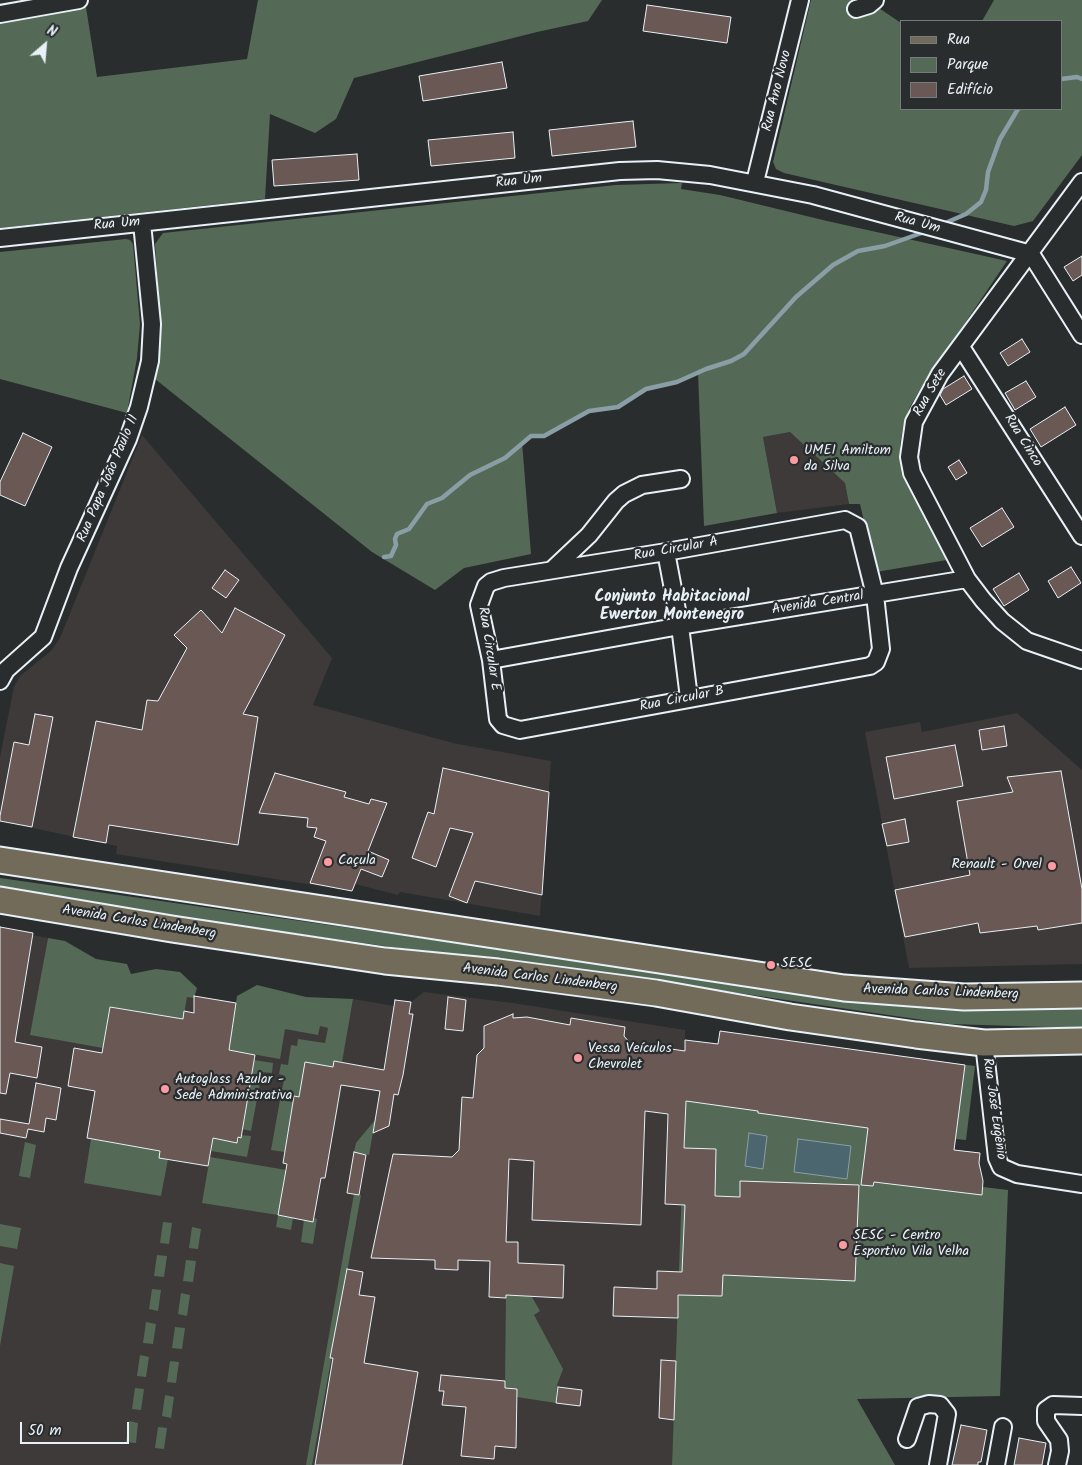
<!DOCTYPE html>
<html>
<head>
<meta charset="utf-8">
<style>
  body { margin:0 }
  #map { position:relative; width:1082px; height:1465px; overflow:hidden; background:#2a2d2e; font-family:Kalam,sans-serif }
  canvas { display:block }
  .legend { position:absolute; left:900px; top:20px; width:162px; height:90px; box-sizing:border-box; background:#2a2d2e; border:1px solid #767b7f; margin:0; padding:6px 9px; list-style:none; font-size:15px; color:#e8f1f8 }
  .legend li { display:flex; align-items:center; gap:10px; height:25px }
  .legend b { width:25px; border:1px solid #767b7f }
  .north { position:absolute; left:20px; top:20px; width:50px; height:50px; -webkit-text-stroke:4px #2a2d2e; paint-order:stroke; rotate:27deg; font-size:14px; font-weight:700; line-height:20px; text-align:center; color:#e8f1f8 }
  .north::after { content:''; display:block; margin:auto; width:18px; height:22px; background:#e8f1f8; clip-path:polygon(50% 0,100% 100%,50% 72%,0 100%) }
  .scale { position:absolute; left:20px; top:1422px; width:109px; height:22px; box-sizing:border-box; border:2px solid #e8f1f8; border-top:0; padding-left:6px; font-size:15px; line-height:18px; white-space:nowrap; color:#e8f1f8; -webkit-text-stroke:4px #2a2d2e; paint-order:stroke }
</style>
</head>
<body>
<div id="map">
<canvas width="1082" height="1465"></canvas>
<ul class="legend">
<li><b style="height:6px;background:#736b5a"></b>Rua</li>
<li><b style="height:14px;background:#546a56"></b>Parque</li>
<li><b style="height:14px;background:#6a5854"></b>Edifício</li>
</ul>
<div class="north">N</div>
<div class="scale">50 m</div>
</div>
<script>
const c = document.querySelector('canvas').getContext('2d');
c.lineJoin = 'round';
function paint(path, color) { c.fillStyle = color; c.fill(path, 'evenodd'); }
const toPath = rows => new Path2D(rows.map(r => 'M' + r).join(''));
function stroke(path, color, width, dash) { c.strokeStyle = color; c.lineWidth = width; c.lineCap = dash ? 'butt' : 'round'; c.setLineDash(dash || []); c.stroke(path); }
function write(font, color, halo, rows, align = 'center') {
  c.font = font + ' Kalam,sans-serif'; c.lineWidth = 4.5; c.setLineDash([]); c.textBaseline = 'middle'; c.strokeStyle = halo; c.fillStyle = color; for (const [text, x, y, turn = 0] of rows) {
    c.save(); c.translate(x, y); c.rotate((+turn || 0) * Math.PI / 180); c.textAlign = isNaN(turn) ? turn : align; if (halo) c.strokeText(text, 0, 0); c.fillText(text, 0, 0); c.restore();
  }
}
paint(toPath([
  [790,432,845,483,849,504,777,513,763,437],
  [142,435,332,658,313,705,453,743,551,761,540,916,400,892,398,895,355,884,352,891,116,854,117,846,0,821,0,757,14,687,20,676,51,651,60,638],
  [1017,713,1082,770,1082,964,909,968,865,732,920,722,922,732],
  [0,929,48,938,42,972,348,1024,353,999,394,1006,395,1000,411,1002,424,992,513,1003,685,1030,685,1117,672,1465,0,1465]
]), '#3d3a39');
paint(toPath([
  [258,0,602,0,588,21,537,32,354,78,336,119,315,133,270,114,265,199,0,228,0,18,85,1,97,77,247,59],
  [811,0,867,0,901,23,901,109,1061,109,1061,21,982,21,994,0,1082,0,1082,155,1033,221,1014,226,784,173,776,169,773,162],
  [682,183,681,189,720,195,827,221,1007,261,921,388,910,407,903,427,900,445,901,466,947,560,876,572,860,504,849,504,845,483,790,432,763,437,777,513,704,526,698,373,677,382,646,389,618,407,589,411,544,436,531,436,522,442,531,554,464,568,435,590,372,552,155,379,160,319,155,244,163,233,616,185],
  [126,239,130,240,133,244,140,324,137,358,127,413,0,379,0,252],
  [0,878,797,992,1082,1002,1082,1028,950,1024,595,972,399,948,0,892],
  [48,938,65,941,96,959,127,964,131,974,156,969,180,972,197,988,194,998,187,997,183,1019,110,1007,103,1048,30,1035],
  [257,985,306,997,353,999,342,1062,335,1061,333,1067,305,1063,299,1097,281,1093,285,1076,279,1074,281,1064,288,1065,291,1045,297,1046,298,1039,325,1043,328,1028,320,1026,318,1035,285,1029,280,1059,229,1050,237,996],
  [767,1039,975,1066,966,1140,956,1139,954,1150,980,1153,978,1170,981,1171,983,1187,1008,1190,1000,1396,857,1399,895,1465,672,1465,685,1101,758,1110],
  [254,1060,273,1063,272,1073,262,1072,251,1131,242,1129],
  [280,1100,293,1102,285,1152,271,1150],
  [375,1120,369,1155,354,1152,356,1143],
  [241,1135,251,1136,247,1157,211,1151,213,1138,237,1143],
  [91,1139,160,1151,168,1159,161,1196,84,1183],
  [25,1142,36,1145,30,1178,19,1176],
  [210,1157,286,1170,278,1215,293,1218,291,1230,276,1227,278,1215,202,1203],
  [354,1194,361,1195,312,1465,306,1465],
  [314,1218,317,1219,313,1244,301,1242,304,1220,313,1222],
  [163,1222,172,1223,169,1244,160,1243],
  [0,1224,21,1228,17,1249,0,1246],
  [192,1227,201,1229,198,1249,189,1248],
  [157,1255,167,1256,164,1277,154,1276],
  [186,1260,196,1261,193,1282,183,1281],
  [0,1263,14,1266,0,1346],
  [152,1289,161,1290,158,1311,149,1309],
  [506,1291,527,1292,527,1296,532,1297,540,1311,534,1315,563,1369,557,1385,556,1403,517,1397,505,1388],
  [181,1293,190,1295,187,1316,178,1314],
  [146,1322,156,1324,153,1344,143,1343],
  [175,1327,185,1328,182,1349,172,1348],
  [140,1355,149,1357,146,1377,137,1376],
  [170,1361,179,1362,176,1383,167,1382],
  [135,1388,144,1389,141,1410,132,1409],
  [165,1395,174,1397,171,1418,162,1416],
  [129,1421,138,1423,136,1443,126,1442],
  [158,1427,167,1428,164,1449,155,1448]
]), '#546a56');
const water = toPath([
  [749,1133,767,1136,763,1169,745,1166,749,1133],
  [798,1139,851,1146,847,1179,794,1172,798,1139]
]);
paint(water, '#4b666f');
stroke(water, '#8a9ea6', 1);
stroke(toPath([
  [1061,79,1077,77,1082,79],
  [943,224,966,214,981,202,986,190,988,172,1000,139,1018,109],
  [384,557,391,556,396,545,395,539,397,534,409,529,427,504,442,498,470,475,505,458,531,436,544,436,589,411,618,407,646,389,677,382,706,369,731,361,744,354,796,297,833,265,858,251,885,246,927,231]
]), '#8a9ea6', 4.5);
const building = toPath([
  [647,5,731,17,727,43,643,31,647,5],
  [502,62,507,88,423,101,419,76,502,62],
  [633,121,636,147,552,156,549,130,633,121],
  [513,132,515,158,431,166,428,140,513,132],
  [357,154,359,180,274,186,272,160,357,154],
  [1082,256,1082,275,1073,281,1064,267,1082,256],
  [1022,339,1030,352,1008,366,1000,353,1022,339],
  [964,376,972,389,946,405,940,395,943,389,964,376],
  [1026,381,1036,397,1015,410,1005,393,1026,381],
  [1065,407,1076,425,1041,447,1030,429,1065,407],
  [23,433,52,447,25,506,0,495,0,482,23,433],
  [959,460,967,473,956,480,948,467,959,460],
  [1002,508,1014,527,982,547,970,528,1002,508],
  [1071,567,1081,583,1058,598,1048,581,1071,567],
  [225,570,239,580,226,598,212,588,225,570],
  [1019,573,1029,590,1004,606,993,589,1019,573],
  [235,608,285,635,243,714,258,717,238,845,109,825,106,843,73,837,96,721,142,730,147,700,158,701,187,648,174,635,201,610,222,633,235,608],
  [35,714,53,717,32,827,0,821,0,816,14,742,29,745,35,714],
  [1004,726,1007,746,982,750,979,730,1004,726],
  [955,745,963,786,894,799,886,757,955,745],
  [443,768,549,792,542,895,475,881,467,903,449,896,473,833,450,828,436,867,412,858,428,812,434,814,443,768],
  [1061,771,1082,889,1082,923,1038,930,1037,926,980,933,978,923,905,937,895,890,970,875,957,801,1013,792,1007,777,1061,771],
  [275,773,346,792,344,797,369,804,371,799,387,803,368,851,389,860,382,877,361,869,352,891,310,883,326,841,314,837,317,828,307,827,308,818,259,813,275,773],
  [905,819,909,842,887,846,882,824,905,819],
  [0,927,33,933,15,1042,42,1047,37,1078,10,1073,6,1094,0,1093,0,927],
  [194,996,236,1003,229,1050,255,1055,241,1138,238,1137,237,1143,213,1138,208,1166,159,1158,160,1151,87,1138,95,1091,68,1086,74,1048,102,1053,110,1007,183,1019,184,1011,194,1013,194,996],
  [448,997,466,1000,463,1031,445,1029,448,997],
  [395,1000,411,1002,409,1014,413,1014,403,1075,398,1095,394,1094,389,1126,373,1133,380,1091,341,1085,325,1178,321,1178,313,1222,278,1215,287,1164,283,1163,294,1096,299,1097,305,1062,333,1067,334,1061,384,1070,395,1000],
  [513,1014,513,1018,527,1017,570,1025,571,1018,625,1027,624,1036,630,1043,685,1051,685,1040,718,1044,720,1031,965,1065,954,1150,980,1153,979,1163,983,1181,982,1195,874,1182,873,1186,861,1185,868,1128,758,1113,758,1111,686,1101,684,1148,716,1149,715,1196,740,1197,740,1181,859,1185,855,1281,723,1275,722,1296,678,1295,678,1318,613,1316,614,1287,657,1289,657,1271,682,1272,685,1205,665,1204,668,1114,645,1111,641,1225,532,1220,534,1161,509,1159,506,1242,518,1242,518,1263,564,1265,563,1298,506,1295,506,1298,489,1297,490,1261,458,1260,458,1270,435,1269,435,1260,371,1258,393,1154,452,1157,459,1150,462,1097,473,1098,477,1055,484,1048,484,1026,513,1014],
  [36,1083,61,1088,56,1120,46,1118,44,1132,28,1129,26,1138,0,1133,0,1119,29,1124,36,1083],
  [354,1152,366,1155,359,1195,347,1193,354,1152],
  [347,1269,363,1272,359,1295,375,1297,364,1363,418,1372,402,1465,315,1465,333,1358,330,1358,347,1269],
  [661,1360,676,1361,674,1420,659,1418,661,1360],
  [441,1375,505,1381,505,1388,517,1389,516,1448,495,1446,494,1459,461,1456,466,1407,442,1405,444,1391,439,1391,441,1375],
  [558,1387,582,1390,580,1406,556,1403,558,1387],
  [961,1425,987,1430,981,1462,978,1462,978,1465,952,1465,961,1425],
  [1019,1438,1046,1443,1042,1465,1014,1465,1019,1438]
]);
paint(building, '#6a5854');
stroke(building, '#e8f1f8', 1);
const street = toPath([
  [856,9,869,5,875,0],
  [0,14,79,0],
  [755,182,800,0],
  [1082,182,940,374,914,422,909,457,912,473,967,579,983,600,1002,621,1027,641,1082,660],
  [0,238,620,171,657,170,710,175,813,195,1031,254,1082,335],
  [961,347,1082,536],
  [845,520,858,527,875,595,881,649,876,662,870,666,520,730,503,725,498,719,491,660,479,605,486,586,491,582,504,578,666,552,845,520],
  [666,552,680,626,689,698],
  [553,569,589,535,616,501,624,494,642,485,681,479],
  [491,660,680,626,967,579],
  [0,681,6,670,43,637,69,568,128,439,139,407,150,361,152,324,142,223],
  [984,1043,997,1158,1001,1167,1017,1174,1082,1184],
  [907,1439,918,1407,929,1404,940,1405,947,1414,938,1465],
  [996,1465,1003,1427],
  [1057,1465,1060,1451,1059,1440,1046,1421,1046,1410,1053,1405,1082,1406]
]);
const primary = toPath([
  [0,860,844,988,964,997,1082,995],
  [0,900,172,929,385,961,498,972,656,993,790,1017,916,1035,984,1043,1082,1041]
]);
stroke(street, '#e8f1f8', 20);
stroke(primary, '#e8f1f8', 29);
stroke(street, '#2a2d2e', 16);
stroke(primary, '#736b5a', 25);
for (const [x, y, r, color] of [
  [794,460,5,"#ff9aa2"],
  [328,862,5,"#ff9aa2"],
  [1052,866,5,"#ff9aa2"],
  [771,965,5,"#ff9aa2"],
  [578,1058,5,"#ff9aa2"],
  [165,1089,5,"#ff9aa2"],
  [843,1245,5,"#ff9aa2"]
]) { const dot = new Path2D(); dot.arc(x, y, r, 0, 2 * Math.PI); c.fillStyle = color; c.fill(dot); stroke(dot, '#2a2d2e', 2); }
write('14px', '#e8f1f8', '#2a2d2e', [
  ["Rua Ano Novo",778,91,-76],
  ["Rua Um",519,182,-6],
  ["Rua Um",917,224,15],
  ["Rua Um",117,225,-5],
  ["Rua Sete",931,393,-60],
  ["Rua Cinco",1022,441,58],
  ["Rua Papa João Paulo II",109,479,-67],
  ["Rua Circular A",676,550,-10],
  ["Avenida Central",818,604,-9],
  ["Rua Circular E",488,649,81],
  ["Rua Circular B",682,700,-11],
  ["Avenida Carlos Lindenberg",139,923,9],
  ["Avenida Carlos Lindenberg",540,979,7],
  ["Avenida Carlos Lindenberg",941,993,2],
  ["Rua José Eugênio",993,1109,82]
]);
write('14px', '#e8f1f8', '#2a2d2e', [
  ["UMEI Amiltom",804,452],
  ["da Silva",804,468],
  ["Caçula",338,862],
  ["Renault - Orvel",1042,866,"right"],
  ["SESC",781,965],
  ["Vessa Veículos",588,1050],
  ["Chevrolet",588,1066],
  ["Autoglass Azular -",175,1081],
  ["Sede Administrativa",175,1097],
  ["SESC - Centro",853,1237],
  ["Esportivo Vila Velha",853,1253]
], 'left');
write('bold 16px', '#e8f1f8', '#2a2d2e', [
  ["Conjunto Habitacional",672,598],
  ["Ewerton Montenegro",672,616]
]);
</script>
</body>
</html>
